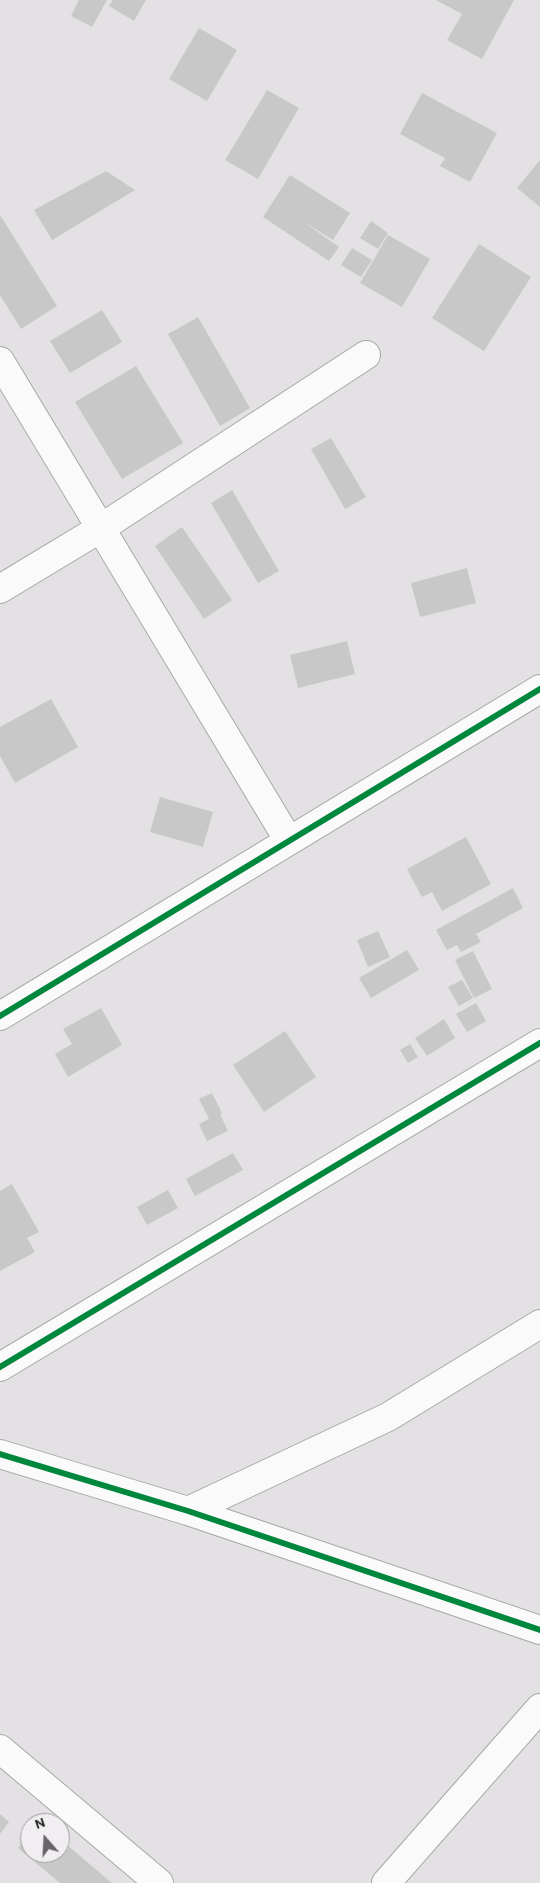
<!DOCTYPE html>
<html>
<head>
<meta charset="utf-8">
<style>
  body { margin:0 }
  #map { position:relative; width:540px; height:1883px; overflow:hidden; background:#e3e1e3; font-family:Overpass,sans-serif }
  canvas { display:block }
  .north { position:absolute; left:20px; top:1813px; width:50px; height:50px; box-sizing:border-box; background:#f1eef1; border:1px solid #9e9c9e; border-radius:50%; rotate:341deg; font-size:14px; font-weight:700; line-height:20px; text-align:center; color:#222122 }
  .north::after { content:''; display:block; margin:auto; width:18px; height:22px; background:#666466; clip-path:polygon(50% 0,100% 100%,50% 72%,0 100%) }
</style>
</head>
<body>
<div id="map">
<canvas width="540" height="1883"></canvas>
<div class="north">N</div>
</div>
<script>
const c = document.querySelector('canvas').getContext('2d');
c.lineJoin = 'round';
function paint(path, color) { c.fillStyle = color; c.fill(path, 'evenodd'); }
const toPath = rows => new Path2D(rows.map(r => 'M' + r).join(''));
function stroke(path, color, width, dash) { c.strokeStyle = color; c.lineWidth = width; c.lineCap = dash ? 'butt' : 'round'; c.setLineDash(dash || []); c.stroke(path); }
paint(toPath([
  [79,0,107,0,92,27,71,16],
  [113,0,146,0,134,21,109,6],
  [436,0,514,0,482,59,447,40,462,14],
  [199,28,237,50,207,101,169,79],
  [267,90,299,108,258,179,225,160],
  [422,93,497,133,470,182,440,166,445,158,400,134],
  [540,160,540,207,517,188],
  [106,171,135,190,52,240,34,210],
  [290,175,350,213,333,240,301,220,339,247,329,261,263,217],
  [0,215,57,306,21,329,0,295],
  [371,221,388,233,378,249,360,238],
  [388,235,430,259,402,307,360,283],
  [479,244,531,277,484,351,432,318],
  [352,248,372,260,361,277,341,265],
  [102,310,122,342,70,373,50,341],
  [198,317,250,408,220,426,168,334],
  [136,366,183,443,122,479,75,402],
  [331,438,366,497,345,509,311,449],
  [232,490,279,571,258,583,211,503],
  [182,527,232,600,204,619,155,546],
  [467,568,476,603,420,617,411,583],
  [347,641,355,674,298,688,290,655],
  [51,699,78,747,15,783,0,756,0,727],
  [160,797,213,812,203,847,150,832],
  [466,837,491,884,442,911,432,892,422,897,407,869],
  [513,888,523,908,476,934,481,942,461,952,457,945,447,950,436,930],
  [378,931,390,957,368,967,357,940],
  [407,950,419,970,371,998,359,978],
  [473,951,492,989,474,998,455,960],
  [462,980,473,998,459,1006,448,987],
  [476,1003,486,1021,467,1032,456,1014],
  [101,1008,122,1045,68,1077,55,1054,72,1044,63,1029],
  [444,1019,455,1038,427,1056,415,1038],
  [285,1031,316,1077,264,1112,233,1065],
  [410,1044,418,1057,408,1063,400,1050],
  [212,1093,222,1113,220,1114,228,1131,207,1141,199,1124,209,1119,199,1099],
  [233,1153,243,1170,195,1196,186,1179],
  [12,1184,39,1232,27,1238,35,1252,0,1271,0,1191],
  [168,1190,178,1208,147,1225,137,1207],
  [0,1814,9,1822,0,1834],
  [30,1834,30,1853,60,1853,60,1839,112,1883,60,1883,18,1848]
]), '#c9c8c8');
const minor = toPath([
  [0,361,289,841],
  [0,589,101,528,366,355],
  [0,1016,540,689],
  [0,1367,540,1043],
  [0,1454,188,1511,540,1630],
  [188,1511,388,1417,540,1324],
  [0,1749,159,1883],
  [386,1883,540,1708]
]);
stroke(minor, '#a8a7a8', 30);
stroke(minor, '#fbfafb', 28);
stroke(toPath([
  [0,1016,540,689],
  [0,1367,540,1043],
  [0,1454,188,1511,540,1630]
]), '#00873e', 6);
</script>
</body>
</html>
